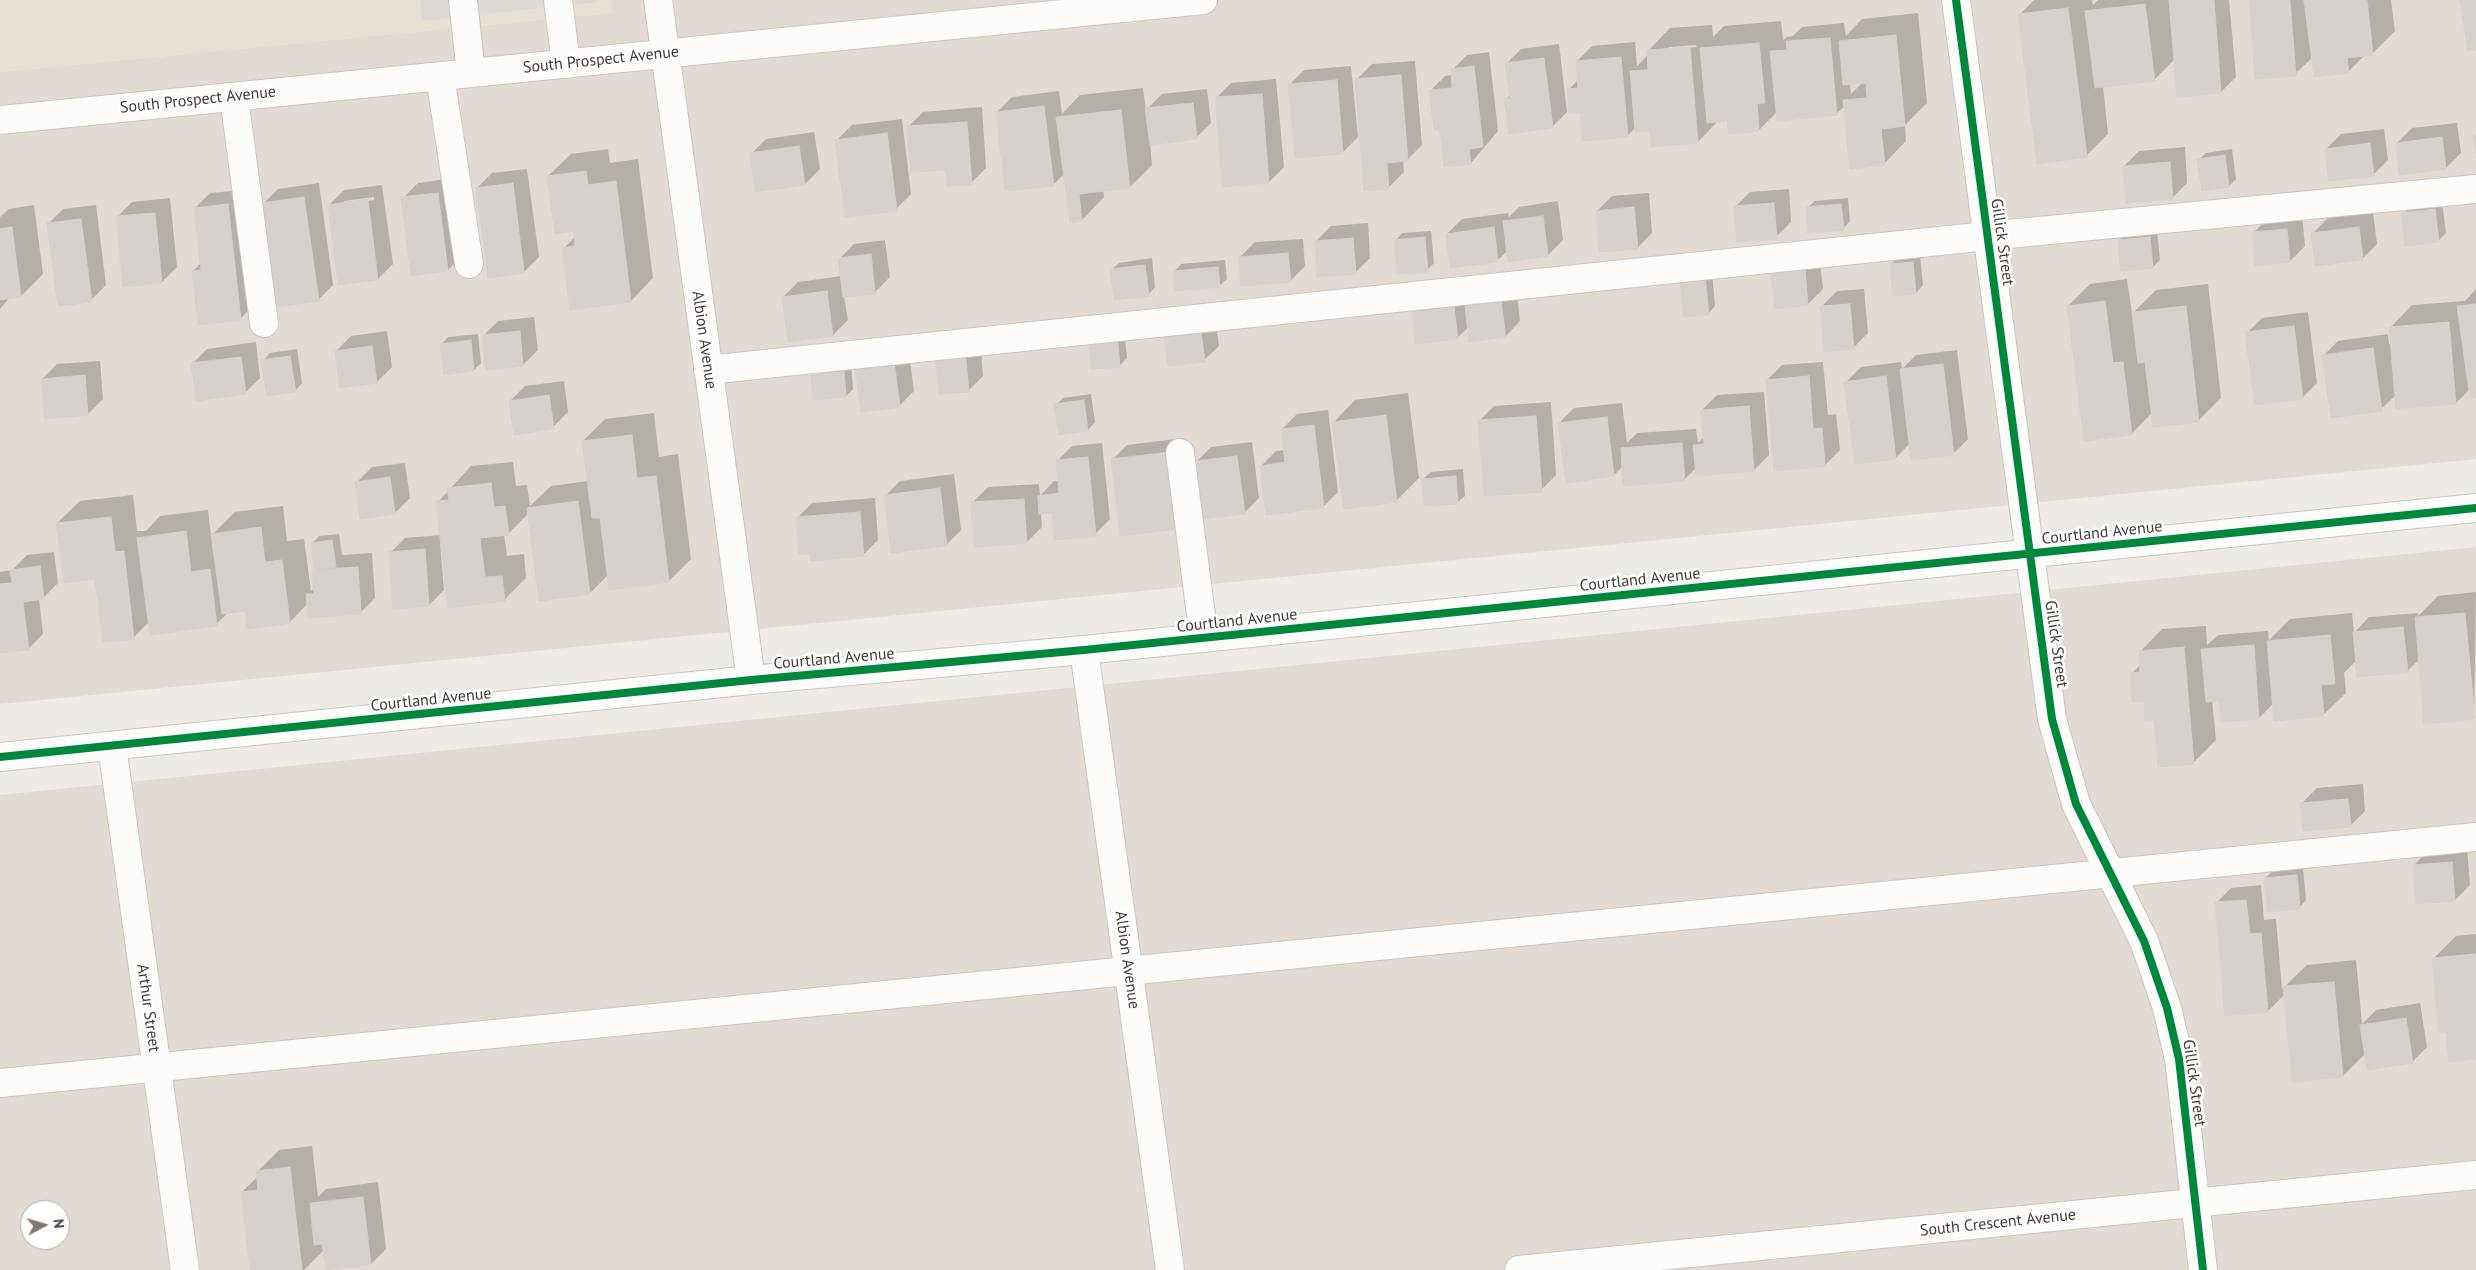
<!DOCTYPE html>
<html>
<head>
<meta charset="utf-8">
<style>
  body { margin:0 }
  #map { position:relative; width:2476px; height:1270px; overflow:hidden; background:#eeeae6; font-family:"PT Sans",sans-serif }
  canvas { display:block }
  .north { position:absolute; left:20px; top:1200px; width:50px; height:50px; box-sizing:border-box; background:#fff; border:1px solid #b4b0ad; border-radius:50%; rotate:84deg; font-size:14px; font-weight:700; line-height:20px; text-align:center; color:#433a33 }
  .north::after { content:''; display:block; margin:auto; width:18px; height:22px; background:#7f7872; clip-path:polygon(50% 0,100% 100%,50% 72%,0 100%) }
</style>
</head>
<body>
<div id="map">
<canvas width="2476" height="1270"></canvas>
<div class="north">N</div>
</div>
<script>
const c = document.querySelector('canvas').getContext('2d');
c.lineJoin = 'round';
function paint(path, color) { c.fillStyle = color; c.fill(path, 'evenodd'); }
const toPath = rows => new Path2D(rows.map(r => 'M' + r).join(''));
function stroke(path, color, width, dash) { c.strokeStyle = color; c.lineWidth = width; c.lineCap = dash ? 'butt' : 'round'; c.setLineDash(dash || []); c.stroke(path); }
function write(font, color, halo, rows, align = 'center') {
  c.font = font + ' "PT Sans",sans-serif'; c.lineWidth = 5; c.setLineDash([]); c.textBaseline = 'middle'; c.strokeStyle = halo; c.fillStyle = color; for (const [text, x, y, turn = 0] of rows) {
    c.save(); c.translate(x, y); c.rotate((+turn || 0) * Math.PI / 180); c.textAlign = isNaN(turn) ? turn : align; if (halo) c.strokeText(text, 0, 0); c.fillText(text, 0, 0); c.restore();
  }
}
paint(toPath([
  [610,0,2476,0,2476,459,0,704,0,72,612,13],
  [2476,547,2476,1270,0,1270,0,795],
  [30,1210,60,1210,60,1240,30,1240]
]), '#e2dbd3');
paint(toPath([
  [0,0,610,0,612,13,0,72]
]), '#e9e0d5');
paint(toPath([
  [420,0,598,0,599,2,422,21]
]), '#ddd9d6');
paint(toPath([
  [2034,0,2092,0,2093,5,2098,0,2229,0,2236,77,2221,92,2175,59,2154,80,2103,86,2108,134,2086,156,2020,14],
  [2250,0,2391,0,2395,31,2373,53,2366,54,2348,72,2313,57,2295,74],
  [1918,13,1927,103,1905,125,1906,141,1884,164,1845,106,1836,114,1777,112,1759,130,1728,120,1718,121,1698,142,1636,127,1627,136,1581,111,1568,90,1579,79,1577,61,1592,46,1635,42,1637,66,1648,55,1648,51,1670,28,1712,25,1713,37,1724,26,1781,21,1783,40,1787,37,1793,36,1802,27,1844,23,1846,36,1862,19],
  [1696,45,1697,47,1666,50,1669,47],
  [1863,82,1851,94,1850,84],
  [1559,44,1567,112,1552,127,1506,99,1510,95,1506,64,1521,49],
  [1489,52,1498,131,1471,163,1441,129,1430,91,1445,76,1452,75,1452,70,1467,55],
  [1415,61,1422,145,1407,160,1403,161,1404,172,1389,187,1357,79,1372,64],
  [1351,66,1358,137,1343,152,1289,85,1304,70],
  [1276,79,1284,167,1269,182,1216,98,1231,83],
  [1143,88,1146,110,1162,94,1207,89,1211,123,1196,138,1150,143,1152,165,1130,187,1103,190,1104,197,1082,220,1065,173,1053,185,997,112,1012,97,1059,91,1062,114,1080,95],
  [982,107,986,168,971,183,908,127,923,112],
  [902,119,911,194,896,209,837,140,852,125],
  [2457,123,2461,153,2446,168,2397,143,2412,128],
  [2384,129,2388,160,2373,175,2326,149,2341,134],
  [814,132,820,169,805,184,751,154,766,139],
  [2185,147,2187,183,2172,198,2124,166,2139,151],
  [608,149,610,163,638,159,653,278,631,301,563,249,575,237,574,230,548,176,571,154],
  [2232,149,2236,179,2229,186,2198,160,2206,153],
  [527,169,539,257,524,272,477,188,492,173],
  [453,178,463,255,448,270,403,198,418,183],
  [319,183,333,285,318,300,263,204,278,189],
  [382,185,393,264,378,279,329,205,344,190],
  [374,197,374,200,344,204,344,201],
  [1789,189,1791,222,1776,237,1735,207,1750,192],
  [243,190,256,303,241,318,193,271,201,263,195,208,210,193],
  [1649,193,1652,233,1637,248,1597,211,1612,196],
  [170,198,177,267,162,282,117,217,132,202],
  [1848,198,1850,221,1843,229,1807,208,1815,201],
  [1558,201,1563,240,1548,255,1508,250,1497,261,1447,234,1462,219,1508,213,1509,217,1519,207],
  [2442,202,2446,233,2439,240,2403,214,2410,207],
  [34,205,43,274,21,296,10,297,0,309,0,217,9,209],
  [96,205,106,285,91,300,48,224,63,209],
  [2373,212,2377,244,2362,259,2313,233,2328,218],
  [2302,215,2305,246,2290,261,2253,233,2268,218],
  [1368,223,1370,258,1355,273,1316,241,1331,226],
  [1431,231,1434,263,1427,270,1395,241,1402,233],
  [2157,231,2160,260,2153,267,2119,240,2126,233],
  [1303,239,1305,266,1290,281,1240,257,1255,242],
  [885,240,890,277,875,292,844,296,848,320,833,335,783,297,798,282,842,276,839,259,854,244],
  [1819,255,1823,289,1808,304,1772,275,1787,260],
  [1920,255,1923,285,1916,293,1891,264,1899,257],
  [1152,258,1155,287,1148,295,1111,270,1119,263],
  [1225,260,1227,279,1219,286,1174,272,1181,264],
  [1712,271,1715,306,1708,314,1681,280],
  [2127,279,2132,314,2156,290,2208,284,2221,398,2198,421,2152,413,2131,434,2068,306,2090,284],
  [1516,286,1520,321,1506,336,1469,327,1457,338,1413,312,1428,297],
  [1864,289,1868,333,1853,348,1822,306,1837,291],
  [2476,289,2476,396,2470,389,2456,403,2396,395,2381,409,2323,356,2338,341,2388,334,2389,344,2391,344,2390,328,2412,305,2465,301],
  [1214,309,1219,346,1204,360,1169,365],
  [2308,312,2317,383,2302,398,2247,333,2262,318],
  [534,317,538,350,523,365,483,336,498,321],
  [1124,326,1127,358,1120,365,1090,335],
  [387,331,392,367,377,382,336,351,351,336],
  [478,334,481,363,474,370,441,345,448,337],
  [980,337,983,376,968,391,937,354],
  [256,342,260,378,245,393,192,364,207,349],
  [908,346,914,391,899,406,857,366],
  [297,349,302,383,295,391,263,361,270,353],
  [1957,350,1968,439,1953,454,1910,443,1896,458,1846,382,1861,367,1901,362,1902,369,1916,355],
  [100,361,103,399,88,414,42,379,57,364],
  [1823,362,1828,415,1836,414,1840,450,1825,465,1767,380,1782,365],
  [851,364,853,389,846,396,812,373,819,366],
  [564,381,568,412,553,427,510,401,525,386],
  [1764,392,1769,455,1754,470,1696,468,1684,480,1623,466,1614,475,1559,423,1574,408,1622,403,1627,443,1637,433,1696,429,1698,443,1705,436,1702,410,1717,395],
  [1408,393,1419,478,1397,500,1345,508,1333,423,1355,400],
  [1091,394,1095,422,1088,430,1056,405,1063,398],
  [1551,402,1556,475,1541,490,1479,421,1494,406],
  [1328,410,1338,492,1323,507,1261,466,1276,451,1284,450,1282,429,1297,414],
  [654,413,659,457,678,454,691,559,669,581,609,574,590,593,529,513,508,534,504,534,507,556,524,554,526,578,504,600,442,544,440,544,444,590,429,605,390,553,405,538,441,535,438,502,471,466,513,462,516,486,527,485,530,506,551,486,588,481,583,441,605,419],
  [1184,438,1193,513,1112,460,1127,445],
  [1252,442,1259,498,1244,513,1196,462,1211,447],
  [1102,443,1110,519,1095,534,1053,512,1041,513,1042,527,1027,542,973,502,988,487,1039,484,1040,496,1054,481,1059,481,1057,461,1072,446],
  [405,463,410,498,395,513,357,482,372,467],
  [1463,469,1465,496,1457,503,1423,479,1431,472],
  [954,474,961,530,946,545,885,496,900,481],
  [133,495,137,531,146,531,160,516,208,510,211,536,235,512,283,506,287,541,304,539,311,591,315,588,315,569,312,544,319,536,339,534,342,555,372,553,375,598,360,613,308,603,290,622,248,627,246,610,229,612,216,624,149,622,133,638,96,578,57,523,80,501],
  [875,498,878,540,863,555,811,552,797,518,812,503],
  [54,552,58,583,43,598,39,599,43,634,28,649,0,652,0,572,12,570,27,555],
  [2476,592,2474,718,2420,659,2407,671,2357,660,2344,673,2346,693,2323,715,2274,703,2259,718,2220,699,2212,700,2216,740,2193,763,2155,719,2131,674,2141,664,2140,652,2162,629,2206,626,2207,645,2218,635,2268,631,2269,640,2290,619,2352,613,2354,633,2369,617,2418,613,2418,616,2438,596],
  [2363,784,2365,811,2350,826,2302,803,2317,788],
  [2467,848,2470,885,2455,900,2414,865,2429,850],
  [2303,868,2306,900,2299,908,2265,878,2273,871],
  [2261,885,2264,920,2276,919,2282,989,2307,965,2356,960,2362,1024,2376,1010,2420,1003,2427,1047,2412,1062,2366,1053,2343,1076,2285,994,2268,1011,2226,1015,2216,903,2231,888],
  [2476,934,2476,1058,2447,1030,2434,958,2456,936],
  [312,1146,318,1197,326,1189,378,1182,386,1249,371,1264,324,1250,304,1270,251,1270,242,1192,257,1177,257,1172,279,1150]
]), '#0003');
const building = toPath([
  [2169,0,2214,0,2221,93,2177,97,2169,0],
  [2249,0,2290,0,2296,76,2255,79,2249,0],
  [2304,0,2367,0,2373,55,2347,58,2349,73,2314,77,2304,0],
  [2460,0,2476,0,2476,50,2468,51,2460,0],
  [2145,4,2155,81,2095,88,2085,11,2145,4],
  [2068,8,2087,157,2037,164,2018,14,2068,8],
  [1896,35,1905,126,1881,129,1885,165,1850,169,1843,100,1867,98,1866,83,1843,85,1839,41,1896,35],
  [1830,38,1837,115,1777,121,1770,51,1787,50,1786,41,1830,38],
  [1759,43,1765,103,1757,104,1759,131,1729,134,1727,121,1707,123,1700,48,1759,43],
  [1690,47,1698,143,1652,147,1650,131,1635,132,1630,71,1648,70,1647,50,1690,47],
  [1621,57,1628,137,1582,141,1580,112,1569,113,1567,89,1578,88,1576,61,1621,57],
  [1544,58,1553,128,1509,134,1504,99,1510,98,1505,63,1544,58],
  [1474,66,1483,147,1469,149,1471,164,1444,167,1440,130,1434,130,1429,90,1452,88,1451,69,1474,66],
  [1401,75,1408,161,1387,163,1389,189,1364,191,1355,79,1401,75],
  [1337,80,1343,154,1295,158,1288,84,1337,80],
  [1262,94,1269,183,1222,187,1215,97,1262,94],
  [1193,103,1197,139,1150,145,1145,108,1193,103],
  [1044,106,1054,186,1005,191,996,112,1044,106],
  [1121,110,1130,188,1079,194,1082,221,1070,223,1056,117,1121,110],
  [967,122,972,185,947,186,946,170,911,172,907,126,967,122],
  [887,133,897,211,845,217,835,140,887,133],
  [2476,135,2476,154,2473,136,2476,135],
  [2442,137,2446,169,2399,175,2396,143,2442,137],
  [2370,143,2374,176,2329,181,2325,149,2370,143],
  [799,146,805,185,755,192,750,153,799,146],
  [2225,155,2229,187,2202,191,2197,159,2225,155],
  [2170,162,2173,199,2126,203,2123,166,2170,162],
  [586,171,588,185,616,181,631,302,570,310,562,248,575,246,573,231,555,234,547,176,586,171],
  [513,183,524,273,488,278,476,188,513,183],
  [438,193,448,271,411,276,401,197,438,193],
  [304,197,319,301,276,307,261,203,304,197],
  [368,199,378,280,338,285,328,205,368,199],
  [1774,203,1777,239,1737,242,1734,206,1774,203],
  [228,204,241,320,198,325,192,271,201,270,194,208,228,204],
  [1841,204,1844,230,1808,233,1806,207,1841,204],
  [1634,207,1638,249,1599,252,1596,211,1634,207],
  [2435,209,2439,242,2405,246,2401,213,2435,209],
  [155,213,162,283,123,287,116,216,155,213],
  [1543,216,1548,256,1508,262,1503,221,1543,216],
  [81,219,92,302,58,306,47,223,81,219],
  [12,227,21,297,0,300,0,229,12,227],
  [1494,227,1498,262,1450,268,1446,234,1494,227],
  [2359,227,2363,260,2315,266,2311,233,2359,227],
  [2287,229,2290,262,2255,266,2252,232,2287,229],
  [1425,237,1428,272,1397,274,1394,240,1425,237],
  [2150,237,2153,268,2121,271,2118,240,2150,237],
  [1353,238,1356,274,1317,277,1315,241,1353,238],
  [1288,253,1291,282,1241,286,1239,257,1288,253],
  [871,254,875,294,843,297,838,258,871,254],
  [1913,262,1916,294,1893,296,1890,264,1913,262],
  [1145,265,1149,296,1114,300,1110,269,1145,265],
  [1218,267,1220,287,1174,291,1173,271,1218,267],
  [1805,270,1808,305,1775,309,1771,274,1805,270],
  [1705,277,1709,315,1683,317,1680,280,1705,277],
  [827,291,833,336,788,342,782,297,827,291],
  [1501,301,1506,337,1469,342,1465,306,1501,301],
  [2105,301,2113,363,2123,362,2132,435,2084,441,2067,306,2105,301],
  [1850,304,1854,349,1824,352,1820,306,1850,304],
  [2476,304,2476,397,2470,398,2457,306,2476,304],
  [2186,306,2199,422,2153,427,2145,362,2138,363,2132,312,2186,306],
  [1454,307,1458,339,1415,344,1412,312,1454,307],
  [2449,322,2456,404,2396,409,2389,327,2449,322],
  [1200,324,1205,362,1168,366,1163,329,1200,324],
  [2294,326,2303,399,2255,405,2245,332,2294,326],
  [520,331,523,366,486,370,482,335,520,331],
  [1117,333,1120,367,1091,369,1088,335,1117,333],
  [471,340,474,371,444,375,440,344,471,340],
  [372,346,377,383,340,388,335,351,372,346],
  [2373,348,2382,411,2331,418,2322,355,2373,348],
  [965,351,969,392,939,394,935,353,965,351],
  [290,356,296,392,267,396,261,360,290,356],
  [241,357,246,394,196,401,191,363,241,357],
  [894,361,900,407,861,412,855,366,894,361],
  [1943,364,1954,455,1911,460,1900,369,1943,364],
  [844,371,846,397,813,400,811,373,844,371],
  [85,375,88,415,45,419,41,379,85,375],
  [1809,376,1813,429,1822,428,1825,466,1774,471,1766,380,1809,376],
  [1886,376,1896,459,1855,464,1844,382,1886,376],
  [549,395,554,429,514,435,509,401,549,395],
  [1084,400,1088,431,1059,435,1054,404,1084,400],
  [1749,406,1754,471,1696,476,1693,445,1704,444,1701,410,1749,406],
  [1386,415,1397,502,1344,509,1332,422,1386,415],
  [1536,416,1542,492,1484,496,1478,420,1536,416],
  [1607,417,1614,476,1566,483,1558,423,1607,417],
  [1314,425,1324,508,1266,515,1260,466,1285,462,1281,429,1314,425],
  [632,435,637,478,656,476,669,582,609,590,600,518,592,518,582,441,632,435],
  [1682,443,1685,481,1623,486,1621,448,1682,443],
  [1170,452,1179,529,1120,536,1111,459,1170,452],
  [1237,456,1245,514,1202,519,1195,461,1237,456],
  [1088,457,1096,536,1054,540,1052,513,1039,514,1038,496,1059,493,1056,460,1088,457],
  [1456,476,1458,504,1424,506,1422,479,1456,476],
  [390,477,395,514,360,519,355,482,390,477],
  [491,483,494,507,505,506,509,535,480,538,485,577,502,576,505,601,448,608,436,501,449,500,447,488,491,483],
  [940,488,947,546,891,553,884,495,940,488],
  [1024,499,1027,543,974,547,971,502,1024,499],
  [578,501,590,594,539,601,527,508,578,501],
  [860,512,864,556,811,561,810,554,799,554,796,517,860,512],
  [111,517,115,552,124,551,134,639,103,642,95,579,64,583,56,523,111,517],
  [261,527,265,562,282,560,290,623,247,629,245,611,222,614,211,534,261,527],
  [186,531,191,572,210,569,217,626,150,635,137,538,186,531],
  [332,540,336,567,314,570,311,543,332,540],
  [425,549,429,606,393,609,389,552,425,549],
  [40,566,44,599,23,602,29,650,0,653,0,584,12,583,10,570,40,566],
  [358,567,361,614,308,618,306,594,314,594,312,570,358,567],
  [2465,613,2475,719,2424,724,2415,617,2465,613],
  [2403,627,2408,672,2357,677,2353,632,2403,627],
  [2330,635,2335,684,2321,685,2324,716,2274,721,2267,641,2330,635],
  [2254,645,2259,719,2221,722,2219,701,2206,702,2201,649,2254,645],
  [2184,647,2194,764,2158,767,2154,720,2145,720,2144,701,2132,702,2130,673,2140,672,2139,651,2184,647],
  [2348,799,2351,827,2303,831,2300,803,2348,799],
  [2452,862,2455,901,2416,904,2413,865,2452,862],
  [2297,875,2300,909,2267,912,2264,878,2297,875],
  [2246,900,2250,934,2261,933,2268,1012,2225,1016,2215,902,2246,900],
  [2476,954,2476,1059,2449,1062,2446,1032,2438,1032,2432,958,2476,954],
  [2334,982,2343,1077,2292,1082,2283,986,2334,982],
  [2406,1018,2413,1063,2367,1070,2360,1025,2406,1018],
  [290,1167,302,1270,250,1270,241,1192,258,1190,256,1171,290,1167],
  [363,1197,371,1265,326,1270,322,1244,314,1245,310,1203,363,1197]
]);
paint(building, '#d6d1cd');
stroke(building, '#d6d1cc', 1);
const minor = toPath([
  [463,0,471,73],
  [558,0,566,64],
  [658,0,751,680],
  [1956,0,2052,719,2076,804,2144,941,2167,1008,2179,1059,2203,1270],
  [440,76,469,264],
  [234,97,264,323],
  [0,120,1203,0],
  [708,370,1987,236,2476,189],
  [1180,453,1204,638],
  [1084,650,1170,1270],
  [112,746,185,1270],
  [0,757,751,680,1084,650,2476,508],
  [0,1083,2476,837],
  [1519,1270,2476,1175]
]);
stroke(minor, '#cac6c2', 30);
stroke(minor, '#fcfcfb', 28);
stroke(toPath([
  [1956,0,2052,719,2076,804,2144,941,2167,1008,2179,1059,2203,1270],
  [0,757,751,680,1084,650,2476,508]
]), '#00873e', 8);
write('16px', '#433a33', '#fff', [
  ["South Prospect Avenue",601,60,-6],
  ["South Prospect Avenue",198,100,-6],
  ["Gillick Street",2002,242,82],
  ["Albion Avenue",704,340,82],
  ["Courtland Avenue",2102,533,-6],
  ["Courtland Avenue",1640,580,-6],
  ["Courtland Avenue",1237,621,-6],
  ["Gillick Street",2056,644,82],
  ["Courtland Avenue",834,659,-5],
  ["Courtland Avenue",431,700,-6],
  ["Albion Avenue",1127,960,82],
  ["Arthur Street",148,1008,82],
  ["Gillick Street",2194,1083,82],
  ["South Crescent Avenue",1998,1223,-6]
]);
</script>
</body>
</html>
